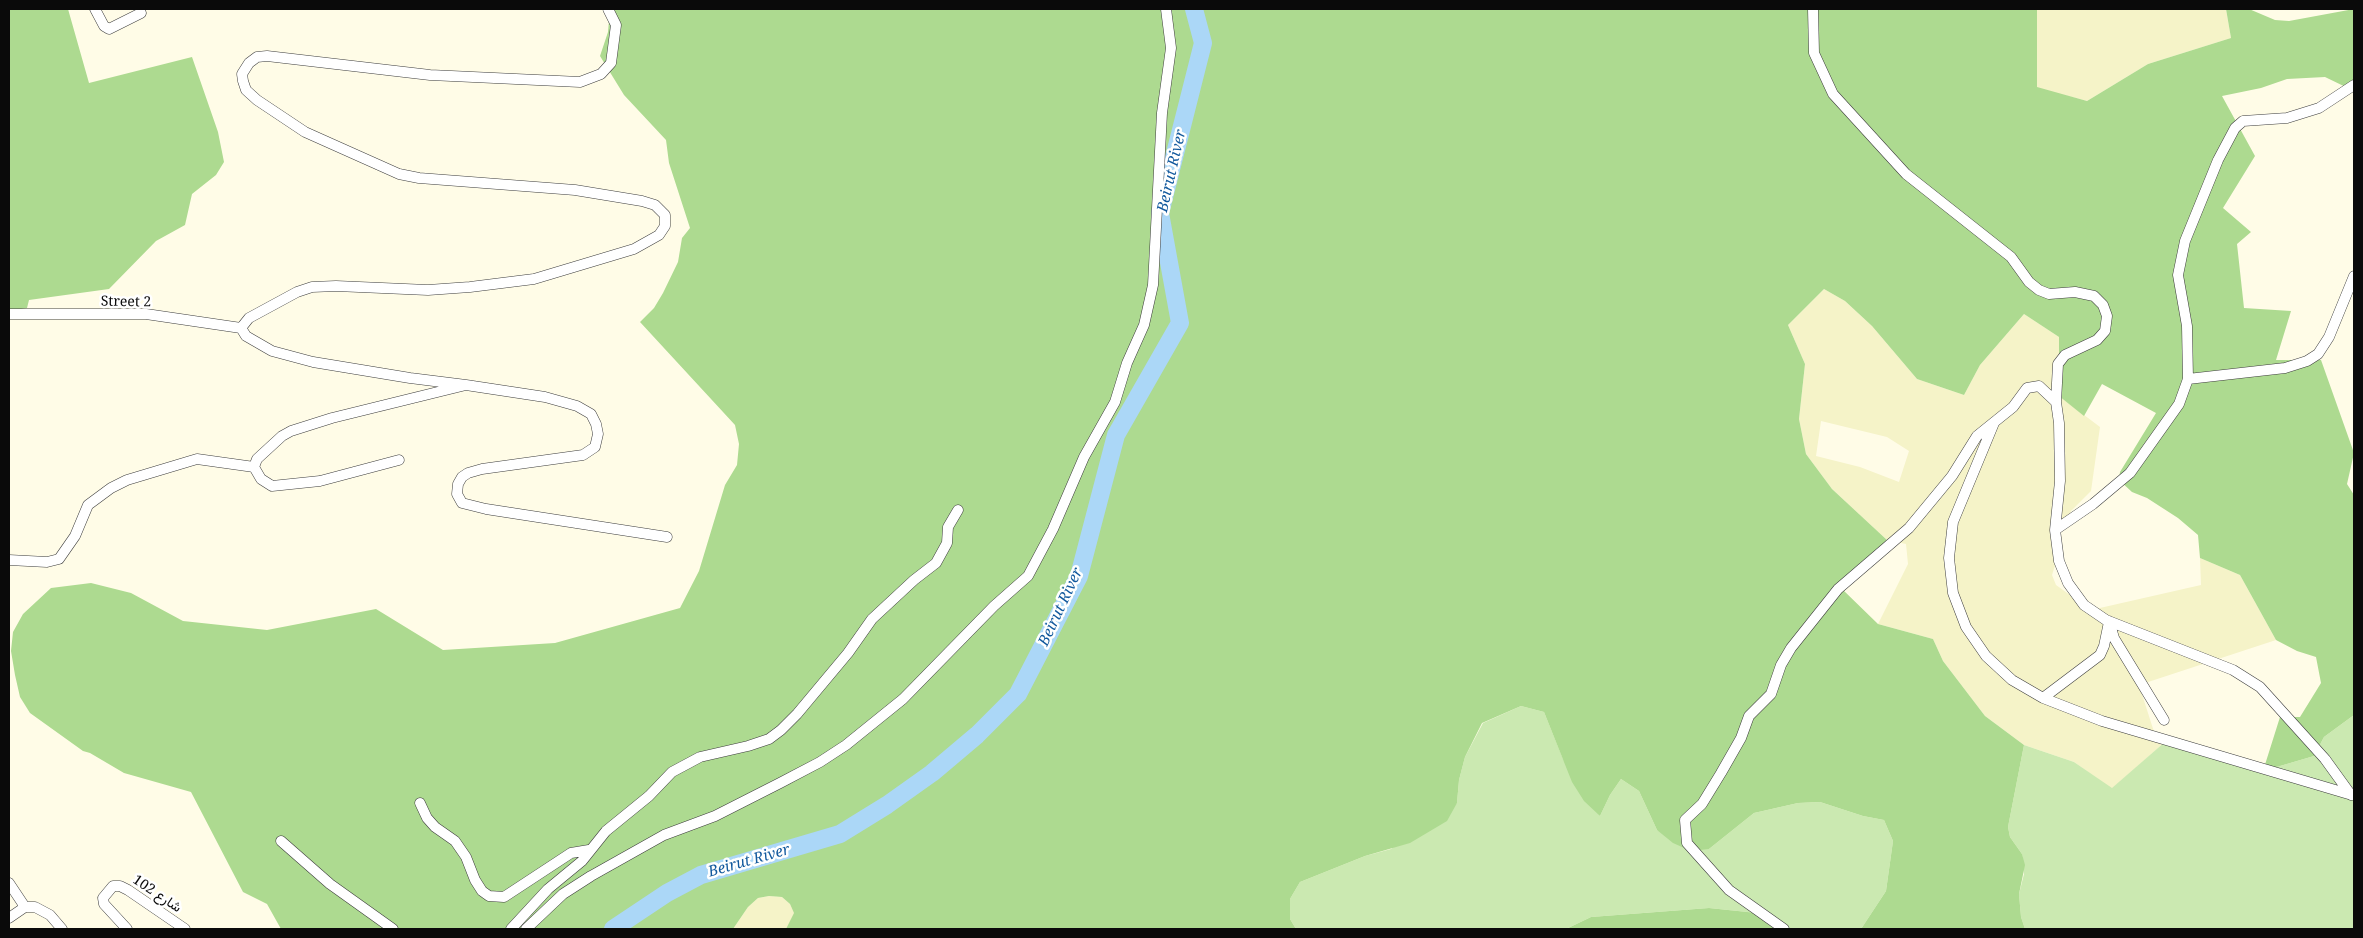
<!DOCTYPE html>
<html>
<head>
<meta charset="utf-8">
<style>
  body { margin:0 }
  #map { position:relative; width:2363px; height:938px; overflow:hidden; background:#fffce7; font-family:"Noto Serif",serif }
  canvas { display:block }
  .frame { position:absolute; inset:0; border:10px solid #0a0a0a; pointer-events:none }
</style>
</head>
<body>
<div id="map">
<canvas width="2363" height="938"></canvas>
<div class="frame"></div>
</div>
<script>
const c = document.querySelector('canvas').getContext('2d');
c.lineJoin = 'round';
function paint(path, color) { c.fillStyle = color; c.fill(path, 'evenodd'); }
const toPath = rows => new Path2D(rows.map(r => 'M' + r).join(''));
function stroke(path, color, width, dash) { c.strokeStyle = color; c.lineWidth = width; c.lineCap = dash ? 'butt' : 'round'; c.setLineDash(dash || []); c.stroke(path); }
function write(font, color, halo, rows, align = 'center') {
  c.font = font + ' "Noto Serif",Vazirmatn,serif'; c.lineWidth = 5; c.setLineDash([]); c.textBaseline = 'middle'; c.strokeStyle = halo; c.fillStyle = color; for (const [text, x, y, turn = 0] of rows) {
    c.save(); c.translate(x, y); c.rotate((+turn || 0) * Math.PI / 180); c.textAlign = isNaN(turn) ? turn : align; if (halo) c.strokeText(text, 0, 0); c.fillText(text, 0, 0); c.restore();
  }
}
paint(toPath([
  [2037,9,2226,9,2231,38,2148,64,2087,101,2037,88],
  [1824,289,1845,301,1872,326,1917,379,1964,395,1980,365,2024,314,2059,337,2059,396,2100,427,2091,491,2071,511,2060,534,2057,559,2052,575,2056,585,2091,610,2201,585,2200,558,2240,575,2276,640,2139,685,2156,738,2166,741,2112,789,2074,762,2024,745,1985,716,1943,661,1933,639,1878,624,1908,564,1906,544,1887,540,1832,489,1806,454,1799,419,1805,364,1788,325],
  [1821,421,1887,437,1909,451,1899,482,1860,467,1816,456],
  [769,896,782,897,790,904,795,914,786,929,733,929,748,907,758,898]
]), '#f5f3c8');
paint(toPath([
  [1521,706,1544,712,1563,759,1600,816,1610,795,1621,779,1639,791,1657,830,1709,849,1754,813,1798,803,1820,802,1863,816,1884,820,1893,841,1886,891,1861,929,1774,929,1757,913,1709,908,1591,917,1566,929,1296,929,1290,919,1290,899,1300,882,1365,856,1391,849,1457,803,1459,780,1465,757,1483,723],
  [2354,715,2354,929,2025,929,2021,917,2019,894,2024,874,2022,854,2010,837,2008,827,2024,745,2074,762,2112,788,2166,741,2263,771,2314,756,2324,737]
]), '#cbe9b1');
paint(toPath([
  [9,9,68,9,89,83,192,57,218,132,224,162,216,175,192,194,185,225,156,241,109,289,29,300,27,308,9,311],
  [610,9,2037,9,2037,87,2087,101,2148,64,2231,38,2226,9,2249,9,2275,20,2289,21,2354,9,2354,91,2325,77,2287,79,2261,88,2222,96,2255,156,2223,208,2251,232,2237,244,2244,308,2291,311,2276,360,2321,360,2354,453,2347,484,2354,495,2354,715,2324,737,2314,756,2263,771,2280,717,2300,717,2321,683,2316,657,2297,651,2276,640,2240,575,2200,558,2198,535,2178,518,2147,498,2132,492,2119,480,2120,472,2156,413,2102,384,2084,416,2059,396,2059,337,2024,314,1980,365,1964,395,1917,379,1872,326,1845,301,1824,289,1788,325,1805,364,1799,419,1806,454,1832,489,1887,540,1841,588,1878,624,1933,639,1943,661,1985,716,2024,745,2008,827,2010,837,2022,854,2025,865,2019,894,2021,917,2025,929,1861,929,1886,891,1893,841,1884,820,1863,816,1820,802,1798,803,1754,813,1709,849,1691,851,1673,843,1657,830,1639,791,1621,779,1610,795,1600,816,1584,801,1572,782,1544,712,1521,706,1482,723,1465,757,1459,780,1457,803,1447,821,1410,843,1365,856,1300,882,1290,899,1290,919,1296,929,786,929,794,913,790,904,782,897,769,896,758,898,748,907,733,929,281,929,267,904,243,892,191,792,124,773,90,753,83,751,30,713,20,697,15,675,11,651,13,632,23,614,51,588,91,583,131,593,183,621,267,630,376,609,443,650,555,643,680,608,699,571,725,485,737,465,739,444,735,425,640,322,654,308,663,293,678,262,682,238,690,228,669,163,666,140,624,95,600,56,608,32],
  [1709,908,1757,913,1774,929,1566,929,1591,917]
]), '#adda90');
stroke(toPath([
  [613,929,667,893,701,875,840,834,887,805,932,773,977,735,1018,694,1079,576,1116,435,1180,323,1160,213,1203,43,1194,9]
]), '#abd7f7', 18);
const street = toPath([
  [95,9,104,26,109,29,141,13],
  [1813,9,1814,53,1833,94,1906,174,2011,257,2029,282,2039,290,2049,294,2075,292,2094,296,2103,305,2107,316,2105,331,2097,340,2065,355,2058,364,2056,402,2059,423,2060,481,2055,530],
  [9,314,146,314,241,328],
  [241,328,249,318,297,292,312,287,336,286,428,290,470,287,534,279,634,249,659,235,665,226,665,215,655,205,642,201,575,190,419,178,399,174,305,132,257,100,246,90,243,81,242,74,249,63,257,57,267,56,430,75,580,82,601,74,611,63,616,25,608,9],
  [241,328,246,336,272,351,313,362,410,378,466,385,332,418,291,431,282,436,257,459,254,467,261,479,272,486,320,481,399,460],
  [2188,379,2285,368,2307,361,2318,354,2329,337,2354,276],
  [466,385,545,397,577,406,591,414,596,424,598,434,595,447,583,455,482,469,468,473,462,477,458,484,457,494,462,503,486,509,667,537],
  [1994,423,1953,522,1949,558,1953,593,1966,627,1986,656,2012,680,2043,698,2102,721,2352,795],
  [9,560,47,562,59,559,75,536,88,505,111,488,127,480,197,459,254,467],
  [2109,621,2114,638,2164,720],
  [2043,698,2100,655,2104,646,2109,622],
  [2351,795,2325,759,2260,687,2233,670,2106,620,2084,605,2068,583,2059,561,2055,530,2093,504,2130,473,2179,404,2188,379,2187,326,2178,275,2185,241,2218,160,2235,128,2243,121,2287,118,2319,108,2354,85],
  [420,803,427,818,435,827,455,841,466,857,475,880,482,891,489,896,504,897,571,853,589,850],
  [281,841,330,884,393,929],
  [9,883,25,907],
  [9,918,25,907,35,907,50,915,62,929],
  [127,929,104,904,103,898,113,886,120,886,128,890,185,929],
  [511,929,548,889,582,861,606,831,649,796,672,772,700,757,748,746,769,739,781,730,797,714,848,653,872,619,914,580,936,563,947,543,948,527,958,510],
  [526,929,563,894,591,876,664,835,715,816,780,783,820,762,846,745,903,699,994,606,1028,576,1053,529,1084,457,1115,402,1127,363,1144,325,1153,285,1162,113,1171,48,1166,9],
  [1784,929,1729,890,1687,843,1685,820,1702,804,1721,773,1741,738,1749,716,1771,694,1781,665,1791,648,1838,589,1909,528,1952,476,1977,436,2013,407,2027,388,2039,386,2056,402]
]);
stroke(street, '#3d3d3d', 11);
stroke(street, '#fff', 10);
write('14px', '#0a0a0a', '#fff', [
  ["Street 2",126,302,1],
  ["شارع 102",157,894,34]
]);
write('italic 15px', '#12599d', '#fff', [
  ["Beirut River",1172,171,-77],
  ["Beirut River",1061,607,-65],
  ["Beirut River",749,861,-16]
]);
</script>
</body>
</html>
